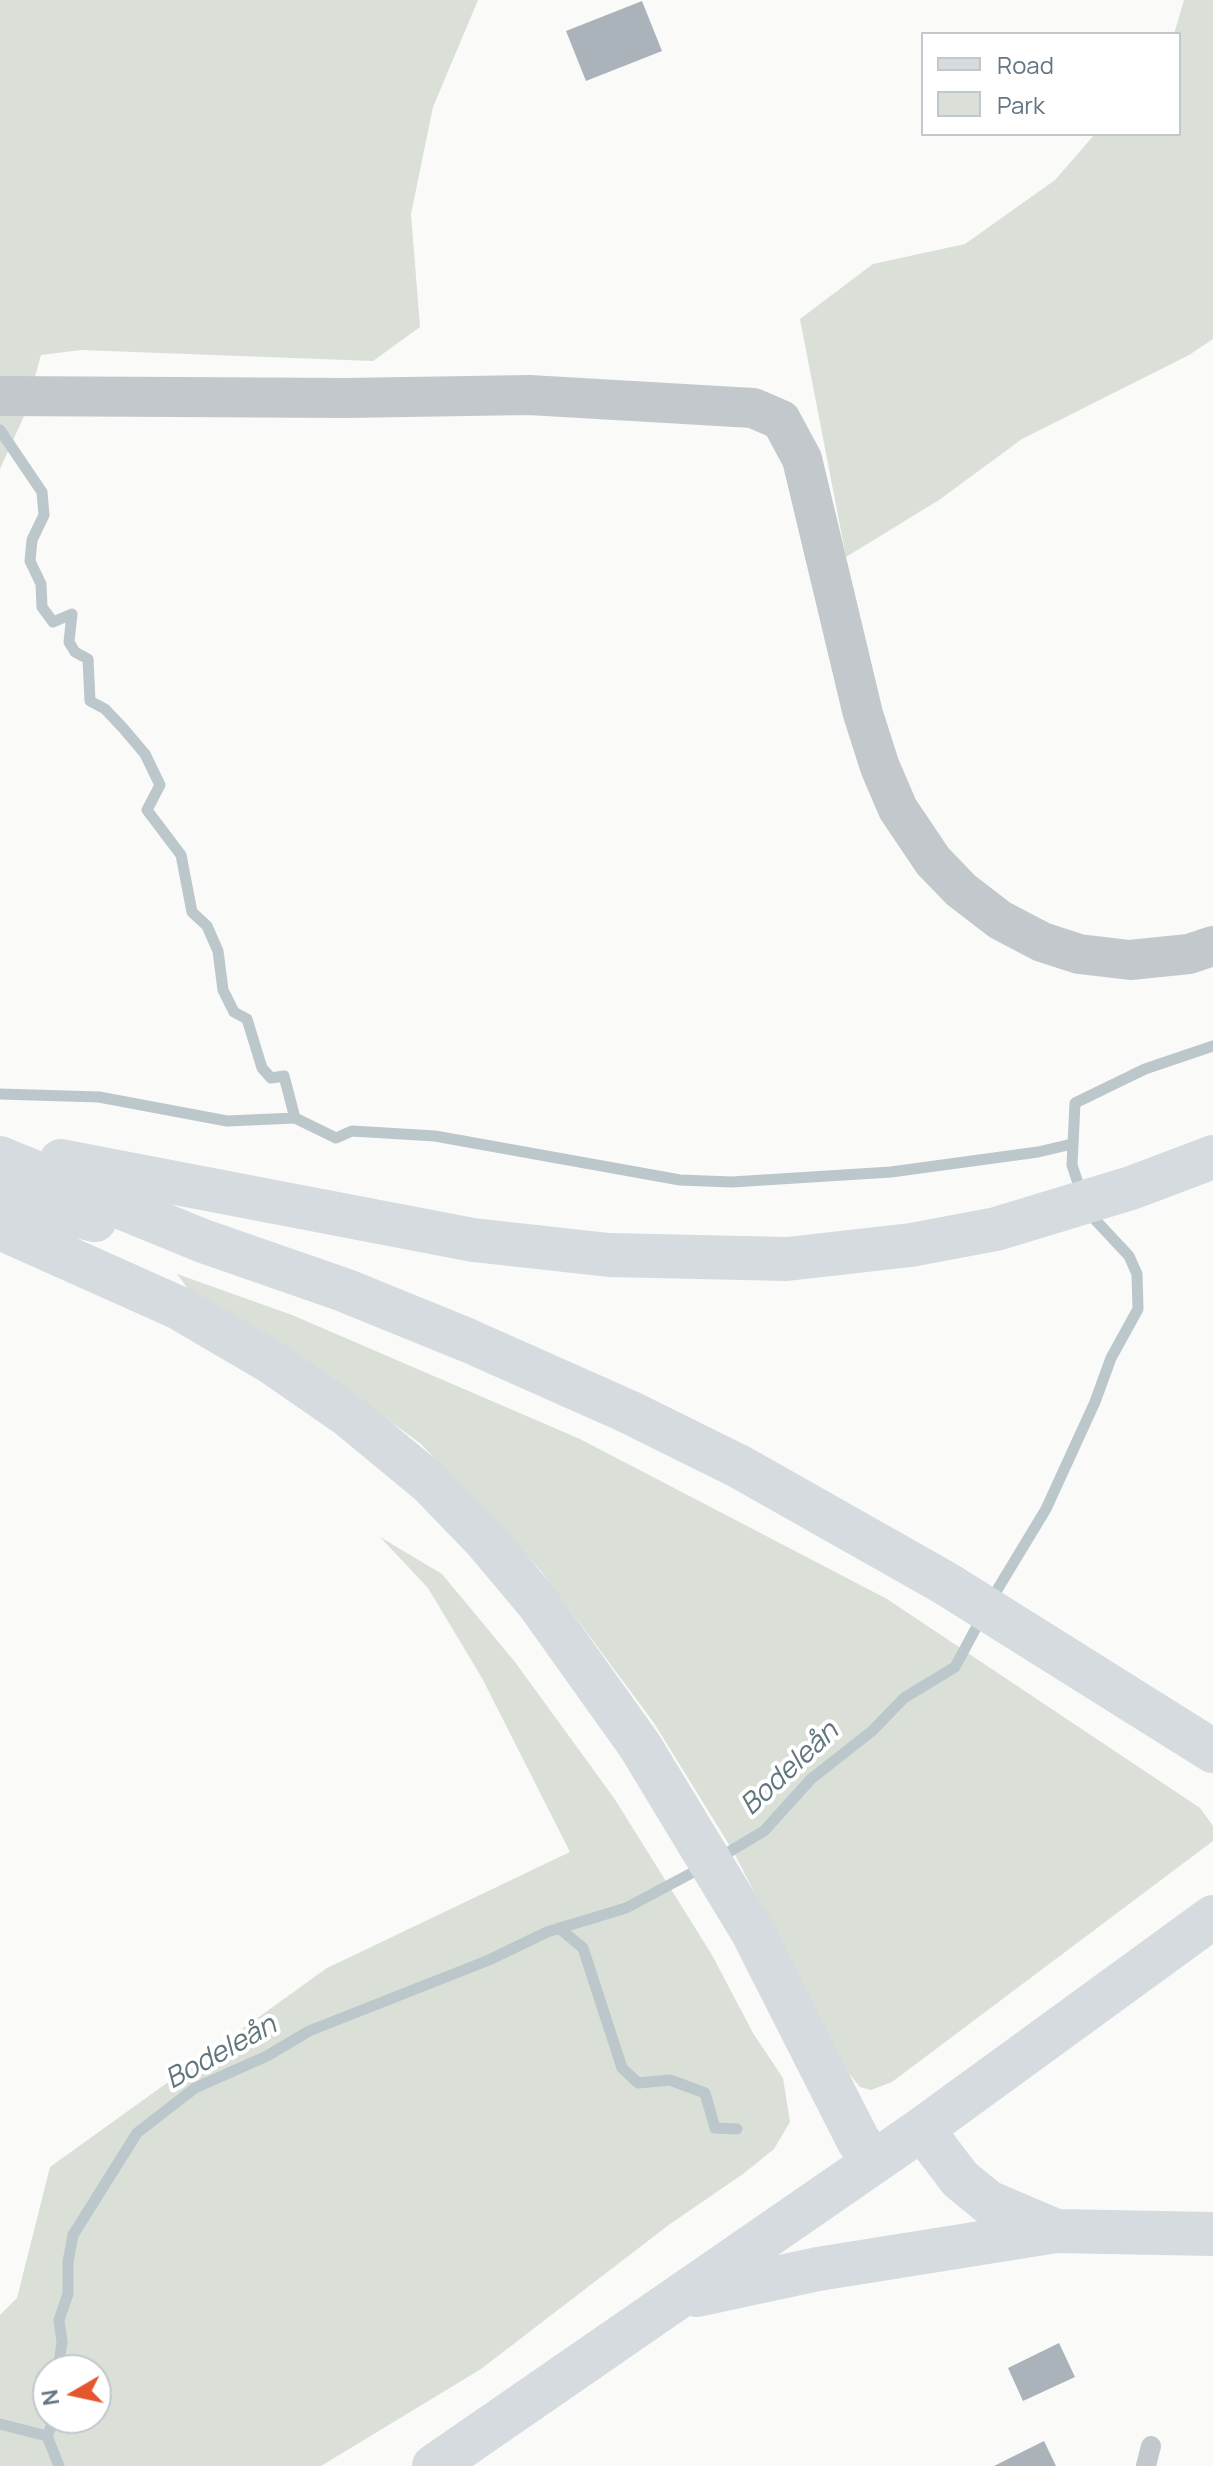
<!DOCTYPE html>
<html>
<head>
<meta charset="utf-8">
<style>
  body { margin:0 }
  #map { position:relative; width:1213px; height:2466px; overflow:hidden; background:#fafaf8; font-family:Manrope,sans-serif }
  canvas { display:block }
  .legend { position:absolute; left:921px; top:32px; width:260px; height:104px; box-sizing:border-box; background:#fff; border:2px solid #c1c8cd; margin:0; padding:10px 14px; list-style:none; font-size:24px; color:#657683 }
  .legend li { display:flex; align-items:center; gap:16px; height:40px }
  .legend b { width:40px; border:2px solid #c1c8cd }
  .north { position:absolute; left:32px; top:2354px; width:80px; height:80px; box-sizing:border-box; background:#fff; border:2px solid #c1c8cd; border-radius:50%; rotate:261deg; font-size:22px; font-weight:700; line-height:32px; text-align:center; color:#657683 }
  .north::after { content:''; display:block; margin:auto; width:28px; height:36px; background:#e4572e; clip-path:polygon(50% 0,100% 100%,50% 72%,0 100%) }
</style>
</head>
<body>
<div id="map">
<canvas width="1213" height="2466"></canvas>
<ul class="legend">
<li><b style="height:10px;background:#d6dbdf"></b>Road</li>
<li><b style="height:22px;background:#dadfd7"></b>Park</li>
</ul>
<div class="north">N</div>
</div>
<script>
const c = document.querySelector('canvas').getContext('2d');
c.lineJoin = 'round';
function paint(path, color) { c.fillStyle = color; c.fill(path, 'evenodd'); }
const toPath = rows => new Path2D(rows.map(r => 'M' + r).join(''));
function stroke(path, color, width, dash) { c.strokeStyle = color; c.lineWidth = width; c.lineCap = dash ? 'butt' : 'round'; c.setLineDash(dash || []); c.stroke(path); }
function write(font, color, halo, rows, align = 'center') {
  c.font = font + ' Manrope,sans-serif'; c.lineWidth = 8; c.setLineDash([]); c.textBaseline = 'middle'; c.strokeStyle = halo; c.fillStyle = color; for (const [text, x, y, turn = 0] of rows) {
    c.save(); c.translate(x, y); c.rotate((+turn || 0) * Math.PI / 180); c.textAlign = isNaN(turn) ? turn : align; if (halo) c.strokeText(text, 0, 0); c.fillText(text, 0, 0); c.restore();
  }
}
paint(toPath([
  [0,0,478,0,433,107,411,214,420,327,373,361,81,350,41,355,24,416,0,469],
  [1184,0,1213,0,1213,339,1189,355,1022,439,939,500,846,557,800,319,873,264,965,244,1055,180,1095,134,1179,134,1179,34,1174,34],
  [177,1274,292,1315,580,1439,887,1599,1200,1808,1213,1826,1213,1841,892,2082,871,2090,860,2087,847,2071,733,1851,654,1723,541,1571,421,1444,319,1369,191,1293],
  [380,1537,442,1574,515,1662,614,1798,712,1955,753,2033,783,2078,790,2122,774,2149,743,2174,670,2224,481,2369,321,2466,0,2466,0,2315,17,2298,50,2167,327,1968,570,1852,482,1678,428,1588],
  [96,2370,96,2418,48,2418,48,2370]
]), '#dadfd7');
stroke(toPath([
  [0,430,42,492,44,515,32,540,30,561,41,584,42,607,53,622,72,614,69,642,75,652,88,659,90,701,105,709,123,728,145,754,160,785,147,810,181,855,192,912,207,926,218,951,223,990,234,1012,247,1019,262,1068,271,1078,284,1076,295,1118,336,1138,352,1131,435,1136,680,1180,732,1182,891,1172,1038,1152,1072,1144],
  [0,1094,99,1097,227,1121,295,1118],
  [1082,1195,1072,1165,1075,1103,1145,1069,1213,1046],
  [991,1600,1046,1509,1095,1402,1111,1358,1138,1309,1137,1274,1129,1256,1087,1211],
  [717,1859,764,1831,811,1779,872,1731,904,1698,955,1667,983,1615],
  [559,1928,583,1948,622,2068,638,2083,670,2080,705,2093,715,2128,737,2129],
  [58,2370,62,2342,59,2320,68,2294,68,2262,73,2235,137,2133,195,2088,267,2056,309,2031,489,1960,547,1932,626,1908,703,1867],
  [55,2418,47,2436,59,2466],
  [0,2424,47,2436]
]), '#bbc7cb', 11);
paint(toPath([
  [642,1,662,51,586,81,566,31],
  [1059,2343,1075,2377,1023,2401,1008,2368],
  [1044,2441,1056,2466,994,2466]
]), '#aab3b9');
stroke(toPath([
  [1146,2466,1151,2446]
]), '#c3c8cc', 20);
stroke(toPath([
  [0,396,346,398,529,395,753,408,781,420,802,459,863,714,880,767,898,809,933,861,961,890,1000,920,1042,942,1079,954,1130,960,1189,954,1213,946]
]), '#c3c8cc', 40);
stroke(toPath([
  [0,1158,203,1241,344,1290,467,1340,629,1412,740,1467,945,1583,1213,1751],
  [61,1161,473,1240,609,1255,787,1259,911,1245,996,1229,1131,1188,1213,1157],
  [0,1197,95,1220],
  [0,1228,179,1308,271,1362,349,1416,430,1483,486,1541,538,1603,640,1746,752,1931,858,2140,874,2162],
  [922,2129,960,2179,988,2202,1056,2231],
  [697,2295,818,2269,1056,2231,1213,2234],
  [434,2466,922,2129,1213,1917]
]), '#d6dbdf', 44);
write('italic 28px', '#60757c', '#fff', [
  ["Bodeleån",790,1769,-43],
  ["Bodeleån",221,2053,-29]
]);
</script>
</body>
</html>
